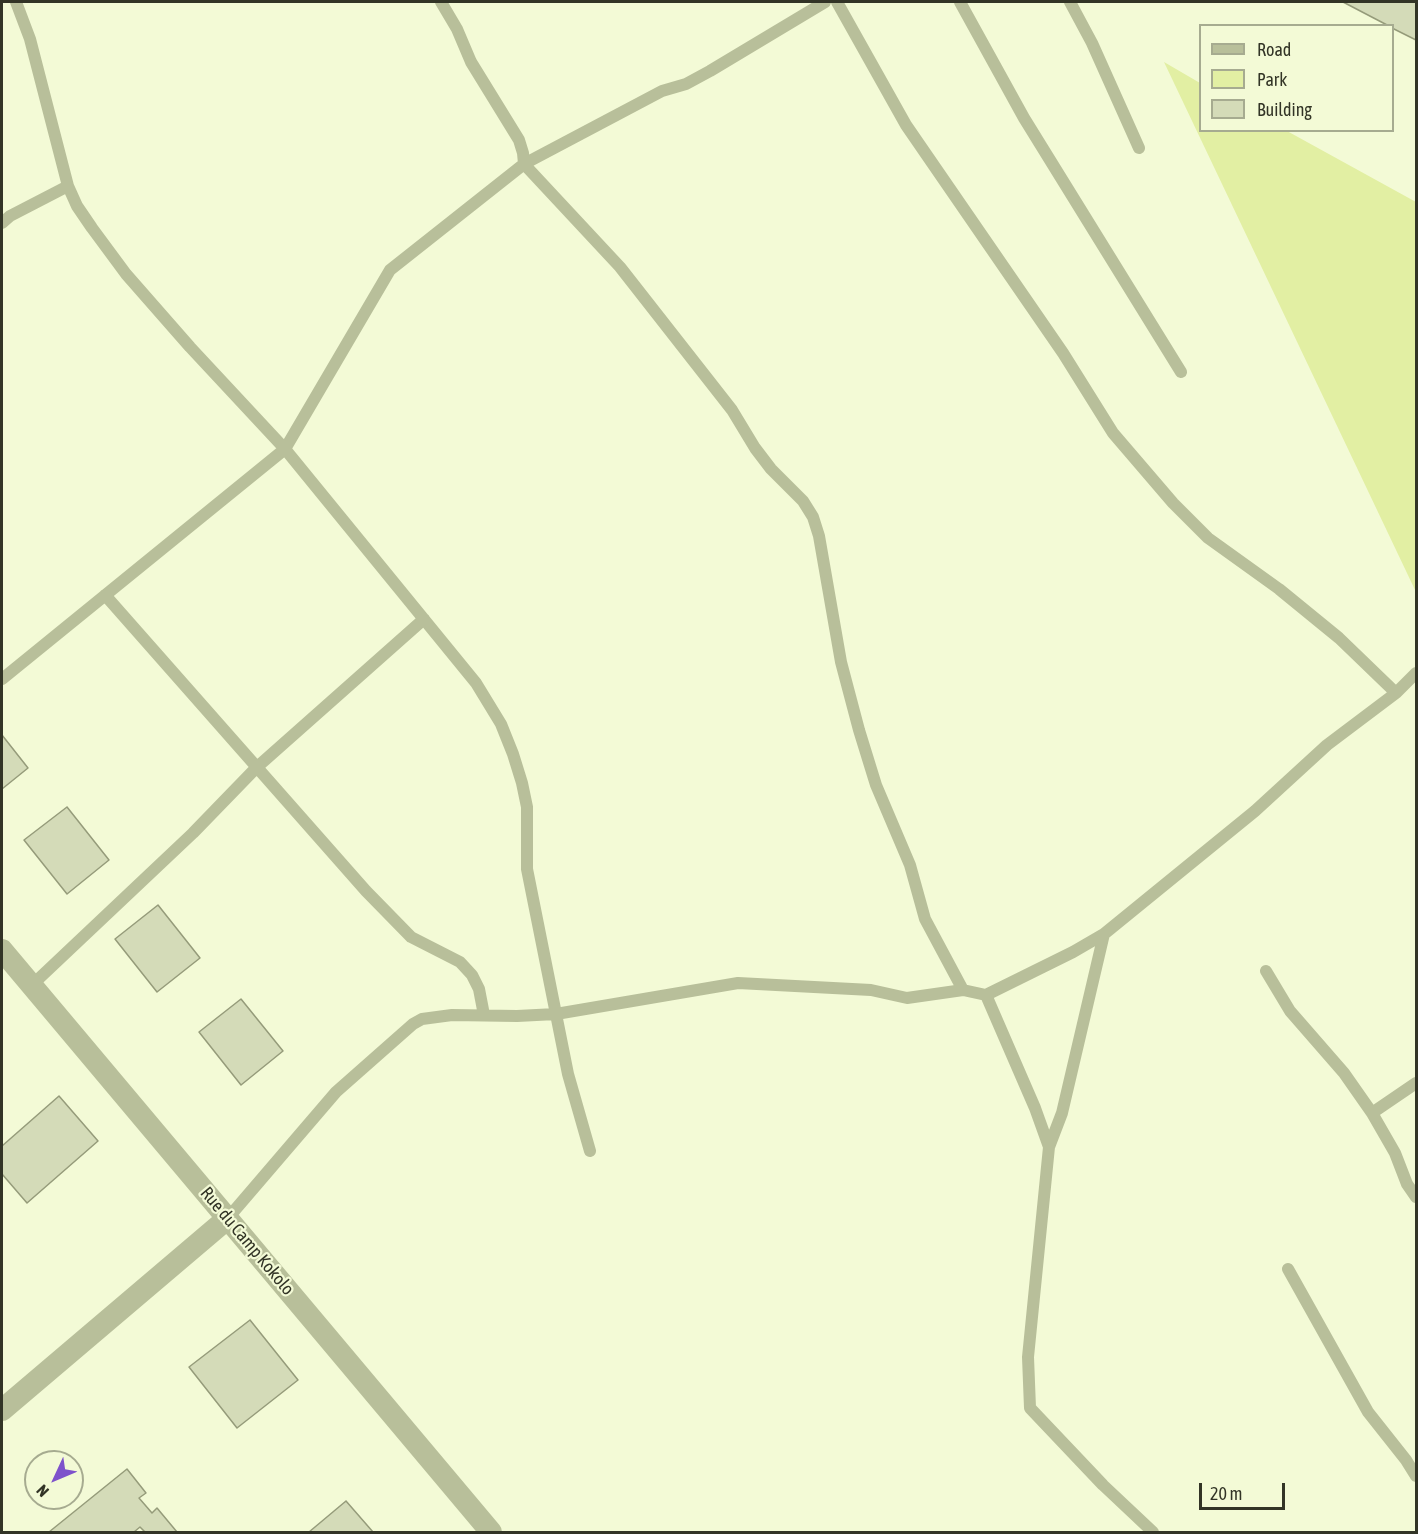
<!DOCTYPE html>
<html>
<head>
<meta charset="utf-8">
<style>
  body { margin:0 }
  #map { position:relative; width:1418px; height:1534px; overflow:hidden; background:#f3fad6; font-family:"Asap Condensed",sans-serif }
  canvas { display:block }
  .frame { position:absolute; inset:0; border:3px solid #323426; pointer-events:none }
  .legend { position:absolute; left:1199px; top:24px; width:195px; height:108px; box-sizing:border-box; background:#f3fad6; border:2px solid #a6ab90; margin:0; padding:8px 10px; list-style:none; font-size:18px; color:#323426 }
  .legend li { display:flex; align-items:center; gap:12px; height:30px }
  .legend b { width:30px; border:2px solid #a6ab90 }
  .north { position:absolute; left:24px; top:1450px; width:60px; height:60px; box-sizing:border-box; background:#f3fad6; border:2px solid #a6ab90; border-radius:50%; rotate:226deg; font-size:16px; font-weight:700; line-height:24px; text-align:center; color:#323426 }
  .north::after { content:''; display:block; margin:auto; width:21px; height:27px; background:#7e52cb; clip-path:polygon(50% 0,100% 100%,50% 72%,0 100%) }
  .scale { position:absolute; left:1199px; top:1483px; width:86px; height:27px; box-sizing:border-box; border:3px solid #323426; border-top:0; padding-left:8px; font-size:18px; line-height:21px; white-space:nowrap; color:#323426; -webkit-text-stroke:4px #f3fad6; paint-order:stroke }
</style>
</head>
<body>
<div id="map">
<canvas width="1418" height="1534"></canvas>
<div class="frame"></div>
<ul class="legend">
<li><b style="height:8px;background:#b8bf9a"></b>Road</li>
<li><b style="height:16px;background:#e2efa3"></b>Park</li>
<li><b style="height:16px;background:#d4dbb8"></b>Building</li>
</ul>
<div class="north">N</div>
<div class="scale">20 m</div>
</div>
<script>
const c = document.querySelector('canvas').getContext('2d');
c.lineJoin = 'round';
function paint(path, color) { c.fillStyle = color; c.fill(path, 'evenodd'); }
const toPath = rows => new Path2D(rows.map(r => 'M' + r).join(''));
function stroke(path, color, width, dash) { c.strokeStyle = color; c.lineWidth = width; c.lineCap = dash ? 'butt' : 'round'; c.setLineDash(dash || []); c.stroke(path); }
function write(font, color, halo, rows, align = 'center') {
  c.font = font + ' "Asap Condensed",sans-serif'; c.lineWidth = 4.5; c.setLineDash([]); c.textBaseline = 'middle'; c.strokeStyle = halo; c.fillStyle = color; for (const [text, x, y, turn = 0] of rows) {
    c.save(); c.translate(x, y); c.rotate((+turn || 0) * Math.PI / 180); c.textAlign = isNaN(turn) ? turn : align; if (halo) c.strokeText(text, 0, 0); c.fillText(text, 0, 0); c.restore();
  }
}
paint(toPath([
  [1164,62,1200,83,1200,130,1287,131,1416,202,1416,592]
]), '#e2efa3');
const building = toPath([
  [1343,2,1416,2,1416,40,1392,28,1392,26,1389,26,1343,2],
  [2,735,28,768,2,789,2,735],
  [67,807,109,860,67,894,24,840,67,807],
  [158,905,200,958,157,992,115,939,158,905],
  [241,999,283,1051,241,1085,199,1032,241,999],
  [59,1096,98,1141,27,1203,2,1174,2,1146,59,1096],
  [250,1320,298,1380,237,1428,189,1367,250,1320],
  [127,1469,146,1493,139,1498,152,1513,157,1508,177,1532,145,1532,140,1527,134,1532,49,1532,127,1469],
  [346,1501,373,1532,309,1532,346,1501]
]);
paint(building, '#d4dbb8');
stroke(building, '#959b7a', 1.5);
stroke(toPath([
  [16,2,30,39,68,186,77,206,92,228,126,274,190,347,285,449,476,683,501,724,513,754,522,783,527,807,527,869,568,1074,590,1151],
  [441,2,457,29,471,62,519,140,523,153,524,164,620,267,732,410,755,448,771,469,803,501,813,517,819,536,841,662,859,730,876,785,910,865,925,919,963,990],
  [837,2,906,125,1063,353,1113,433,1173,503,1208,538,1279,589,1339,638,1396,693],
  [960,2,1024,118,1181,372],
  [1070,2,1092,43,1139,148],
  [2,223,10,216,68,186],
  [105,595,366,891,411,937,460,962,472,975,479,989,484,1015],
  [2,679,285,449,390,270,524,164,662,91,686,84,710,71,825,2],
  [1104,934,1062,1113,1049,1147,1028,1357,1030,1408,1103,1485,1153,1532],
  [1266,971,1290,1011,1344,1073,1372,1113,1395,1153,1407,1184,1416,1197],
  [31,986,193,833,256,768,424,619],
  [986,995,1035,1108,1049,1147],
  [1372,1113,1416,1083],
  [228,1218,336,1092,413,1024,422,1019,452,1015,517,1016,556,1014,738,983,871,990,907,998,963,990,986,995,1073,952,1104,934,1255,811,1327,745,1396,693,1416,673],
  [1288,1269,1368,1412,1406,1460,1416,1476]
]), '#b8bf9a', 12);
stroke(toPath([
  [2,950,491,1532],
  [2,1410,228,1218]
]), '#b8bf9a', 22);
write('18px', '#323426', '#f3fad6', [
  ["Rue du Camp Kokolo",247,1241,50]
]);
</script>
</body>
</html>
